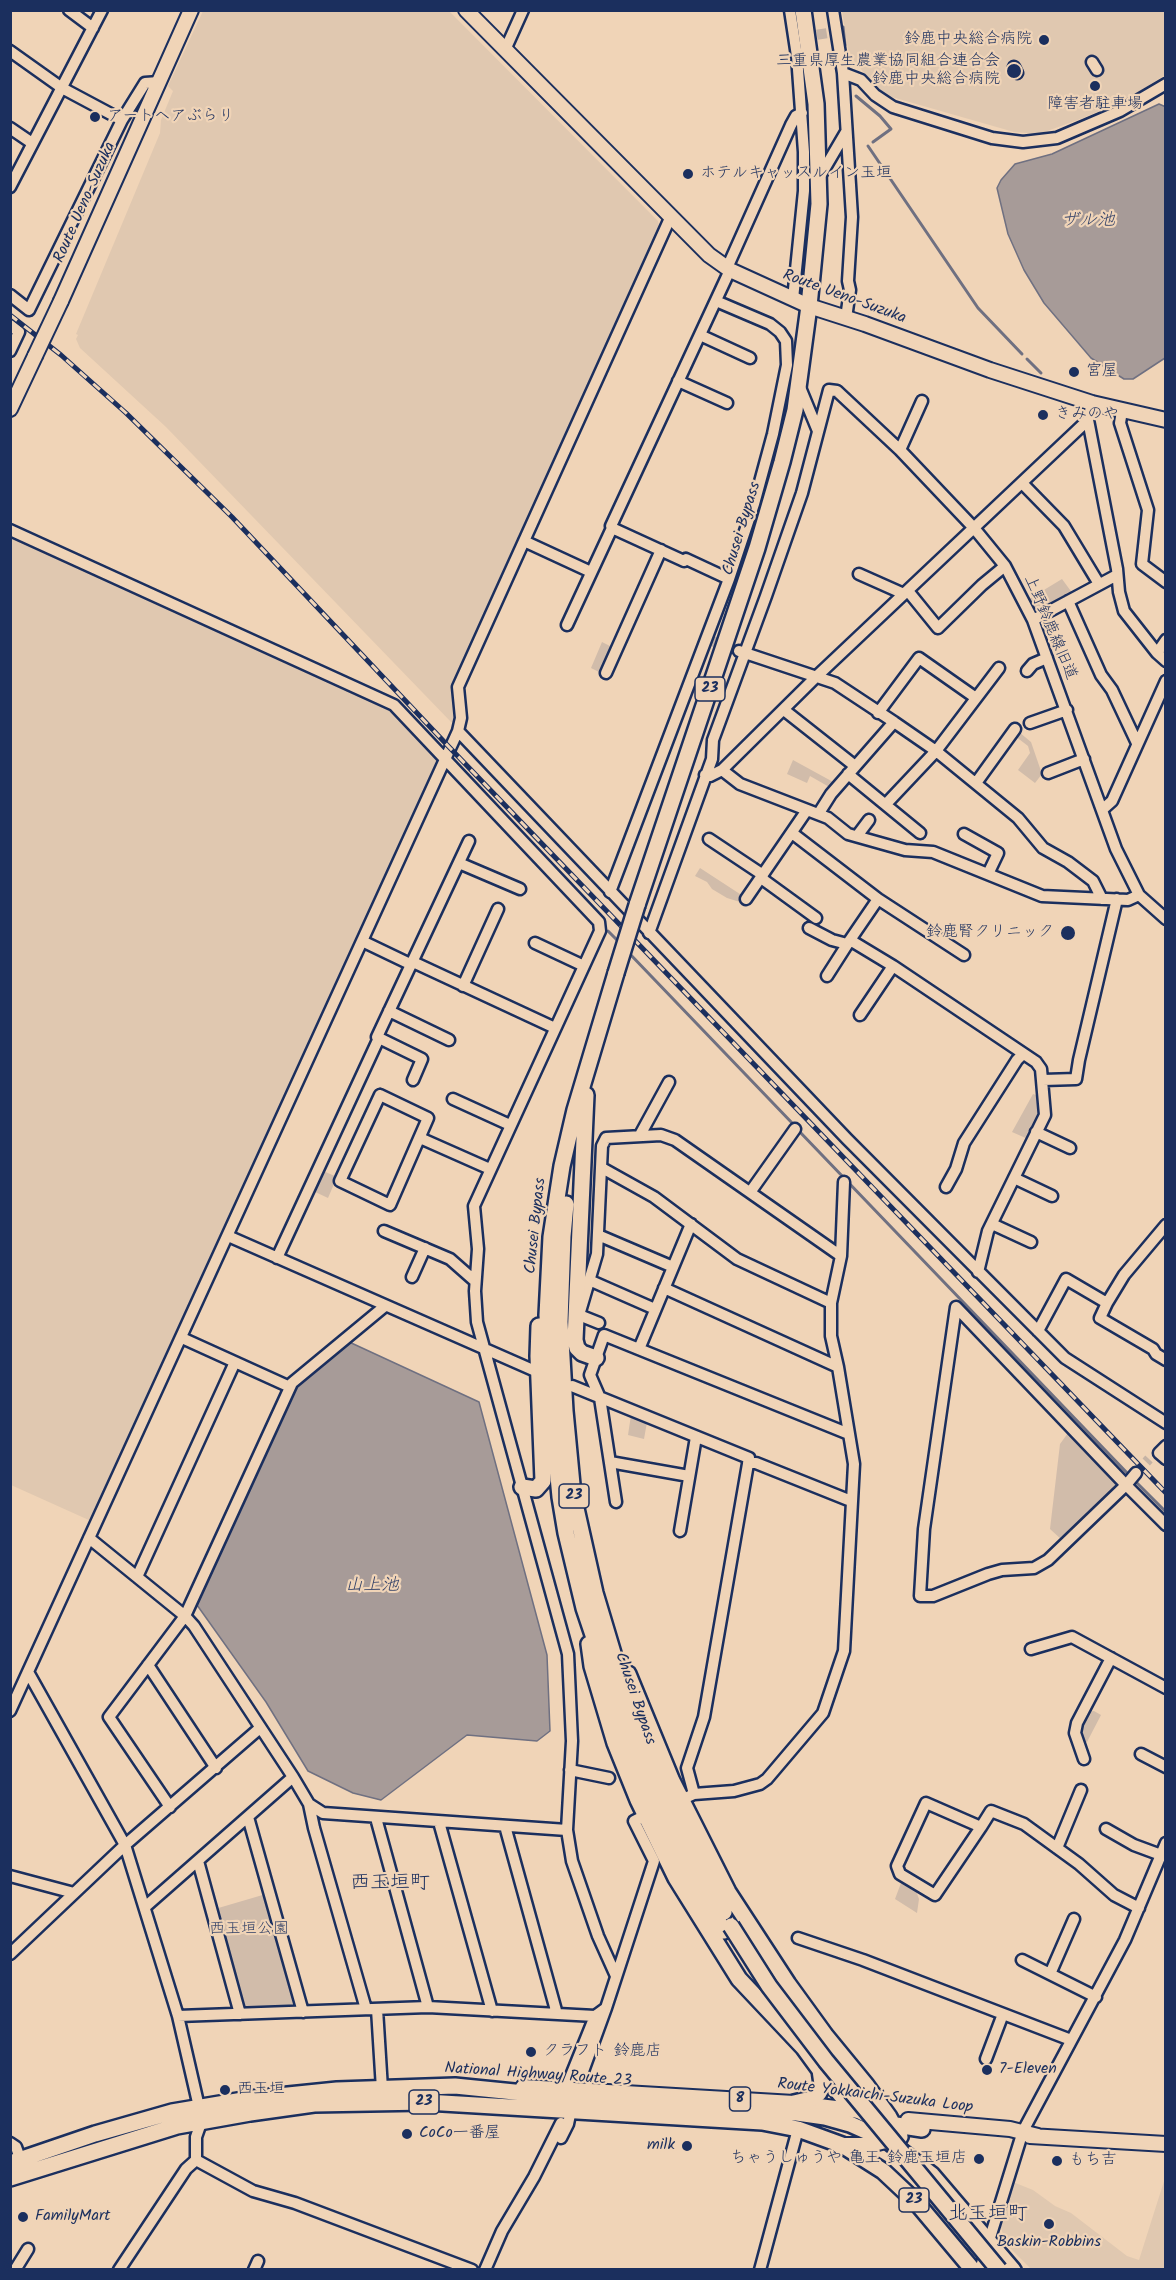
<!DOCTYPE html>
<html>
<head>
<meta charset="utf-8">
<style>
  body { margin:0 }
  #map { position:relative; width:1176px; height:2280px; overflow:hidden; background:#f0d4b7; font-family:Kalam,sans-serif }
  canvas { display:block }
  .frame { position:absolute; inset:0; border:12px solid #1b2f5e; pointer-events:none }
</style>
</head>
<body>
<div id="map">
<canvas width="1176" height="2280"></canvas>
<div class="frame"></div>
</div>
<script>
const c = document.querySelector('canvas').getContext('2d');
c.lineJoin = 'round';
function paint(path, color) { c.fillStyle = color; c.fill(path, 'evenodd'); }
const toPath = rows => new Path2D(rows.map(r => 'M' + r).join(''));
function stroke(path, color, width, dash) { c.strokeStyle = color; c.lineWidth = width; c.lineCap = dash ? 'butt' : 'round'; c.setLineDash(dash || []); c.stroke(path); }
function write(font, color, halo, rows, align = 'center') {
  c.font = font + ' Kalam,"Klee One",sans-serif'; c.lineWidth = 4.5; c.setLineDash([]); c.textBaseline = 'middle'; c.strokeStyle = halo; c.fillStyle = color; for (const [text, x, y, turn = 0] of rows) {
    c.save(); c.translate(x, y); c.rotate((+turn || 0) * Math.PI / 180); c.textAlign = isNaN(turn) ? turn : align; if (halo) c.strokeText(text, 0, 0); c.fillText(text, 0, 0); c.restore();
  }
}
paint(toPath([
  [203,11,449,11,658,221,660,232,451,693,455,697,457,719,454,722,451,722,166,427,80,348,76,339,78,335,76,334,160,133,161,120,173,91,168,86],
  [842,11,1165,11,1165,75,1127,99,1083,118,1039,134,1014,132,878,93,877,88,849,55],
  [11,534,394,711,437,756,438,761,91,1521,11,1485],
  [1165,2178,1165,2269,1031,2269,1005,2243,1000,2223,1013,2182,1033,2190,1055,2206,1071,2213,1127,2256,1139,2260]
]), '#e0c8b0');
paint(toPath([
  [1062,579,1073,594,1044,609,1032,608,1029,599],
  [602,642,612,647,601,673,591,668],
  [1019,732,1031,742,1042,774,1035,783,1018,770,1030,753,1028,746,1015,736],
  [793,760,835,783,831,788,810,776,807,783,787,774],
  [700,868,743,896,740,902,727,898,712,889,707,882,695,876],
  [1039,1090,1039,1114,1028,1139,1012,1132,1033,1094,1036,1095],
  [321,1170,337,1177,328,1198,311,1190],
  [631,1415,647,1422,644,1439,628,1435],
  [1068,1433,1117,1483,1117,1488,1062,1540,1050,1529,1060,1444],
  [1094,1711,1101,1715,1087,1742,1082,1743,1080,1735,1082,1722,1088,1712],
  [901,1883,908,1887,911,1884,915,1888,919,1899,917,1913,895,1899],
  [266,1894,297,2004,293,2008,246,2010,242,2005,215,1909]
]), '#d1bcaa');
const water = toPath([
  [1159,104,1166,107,1165,358,1133,379,1124,379,1091,358,1044,303,1024,270,1008,234,997,188,1001,180,1015,164,1052,154,1159,104],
  [347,1341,479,1402,547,1655,550,1731,537,1741,467,1735,381,1800,353,1793,308,1771,266,1702,197,1605,296,1386,347,1341]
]);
paint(water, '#a79b98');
stroke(water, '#6f7081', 1.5);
stroke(toPath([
  [843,27,845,45],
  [856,96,880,116,891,129,873,142],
  [868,146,978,308,1022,354],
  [1027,359,1041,373],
  [608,931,620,943],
  [628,952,794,1125],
  [798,1130,1130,1476],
  [1135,1481,1166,1512]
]), '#6f7081', 3);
stroke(toPath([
  [802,37,828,33],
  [712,641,739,651],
  [1136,1473,1149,1459]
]), '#c5b3a5', 10, [10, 5]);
const minor = toPath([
  [69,10,93,28],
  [790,10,797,56,804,152,804,191,793,299],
  [833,10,843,73,861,80,875,95,893,107,992,138,1023,142,1057,138,1120,111,1166,84],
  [505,50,523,10],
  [10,51,62,88,122,120],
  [1092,62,1097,70],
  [1014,67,1017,73],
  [843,73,852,217,848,281,850,290,846,318],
  [10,128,32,143],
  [819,178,846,132],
  [10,187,102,10],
  [727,268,791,125,796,116,802,113],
  [10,295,29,310,122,120,145,83,159,82],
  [10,325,19,332,10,351],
  [700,335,750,358],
  [678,381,727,403],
  [799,385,818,431],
  [1092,403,1088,420,1117,569,1119,592,1124,611,1157,653,1166,661],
  [1122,411,1120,423,1148,510,1142,564,1166,582],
  [900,450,922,401],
  [1022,483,1064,526,1099,584],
  [612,528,684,561,686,559,729,579],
  [10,530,394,705,599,922,600,931,474,1206,478,1249,475,1291,477,1322,568,1654,572,1741,567,1830,572,1861,598,1936,616,1976],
  [524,541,591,572],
  [859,574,904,594],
  [908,591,938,628,982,585,1005,566],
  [1068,601,1101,675,1112,690,1137,743],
  [1033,620,1117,575],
  [567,625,612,528,611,526,730,270],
  [739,651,835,683,894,722,831,794,819,813],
  [1157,653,1166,640],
  [1027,671,1033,664,1047,658],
  [606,673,661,550],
  [784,710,855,766],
  [878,713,919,658,976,698],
  [894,722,936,751,1018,818,1043,848,1068,862,1093,881,1102,899],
  [1030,723,1067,710],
  [458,731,847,1139,1065,1358,1166,1423],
  [722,770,740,784,828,818,848,834,905,850,933,852,1042,896,1128,900,1139,895],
  [1048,773,1084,759],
  [848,774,920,833],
  [705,775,710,776,722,770,817,676,1088,420],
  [976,783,1015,729],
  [886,804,936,751,999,668],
  [1103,809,1112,801,1166,681],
  [792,833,878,899,964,955],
  [964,834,998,853,988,874],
  [857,836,869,820],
  [709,839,763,875],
  [459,863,520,889],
  [761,878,816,918],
  [610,892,729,579,754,504,773,434,787,365,786,341,780,332,770,324,716,301],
  [746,899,807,810],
  [878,899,850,940,893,966,1036,1062,1041,1069,1045,1115,988,1231,978,1272],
  [809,928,832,940,847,944],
  [649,933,712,759,713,740,766,596,802,493,829,390,837,391,900,450,974,528,1005,566,1033,620,1116,849,1139,895,1166,919],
  [362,941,410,964],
  [535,943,584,966],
  [413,962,555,1028],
  [827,976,850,940],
  [463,986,498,909],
  [389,1011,449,1040],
  [860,1015,893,966],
  [413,1080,422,1059,377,1037,469,841],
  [1043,1080,1076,1079,1079,1060,1117,899],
  [380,1095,428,1118,390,1205,340,1181,380,1095],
  [453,1099,510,1125],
  [1036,1132,1070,1148],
  [640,1135,669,1082],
  [420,1138,490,1169],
  [602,1168,654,1197,737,1259,831,1303],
  [1014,1178,1052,1196],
  [946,1187,956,1169,964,1143,1017,1060,1023,1054],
  [751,1191,795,1129],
  [992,1224,1031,1242],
  [384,1231,450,1259,475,1281],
  [598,1235,673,1267],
  [228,1236,533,1370],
  [841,1256,844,1182],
  [277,1258,379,1038],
  [412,1277,425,1248],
  [589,1280,655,1309],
  [664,1288,838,1367],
  [1107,1303,1100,1318,1153,1349,1156,1354,1166,1360],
  [599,1323,579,1315,597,1254,602,1146,606,1138,661,1135,675,1140,841,1256,831,1303,831,1336,838,1367,854,1464,844,1651,823,1713,767,1779,760,1784,734,1791,694,1794,683,1799],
  [1038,1331,1066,1279,1107,1303,1124,1275,1166,1225],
  [182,1338,290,1387],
  [639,1349,691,1224],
  [572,1386,749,1458,704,1717,687,1768,694,1794],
  [1166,1446,1159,1453,1166,1459],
  [610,1462,689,1476],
  [748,1463,756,1463,851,1501],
  [1136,1473,1126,1485,1048,1560,1034,1568,1002,1570,988,1574,933,1596,920,1596,924,1529,956,1307,1126,1485,1166,1525],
  [616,1502,600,1398,590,1375,604,1335,849,1434],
  [680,1531,696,1437],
  [89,1538,185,1616,194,1626,293,1777,145,1907],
  [137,1577,235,1362],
  [1031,1649,1072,1637,1166,1688],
  [148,1665,216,1768],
  [28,1672,125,1845,178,2016,202,2120,196,2137,196,2160,186,2169,119,2270],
  [10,1711,458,731,461,718,458,687,671,216],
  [1141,1754,1166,1767],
  [1084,1759,1075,1733,1077,1723,1111,1658],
  [570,1770,609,1778],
  [293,1777,309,1804,323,1813,567,1830],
  [309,1804,314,1828,366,2009],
  [170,1807,109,1717,185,1616,292,1383,385,1306],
  [248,1817,303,2012],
  [376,1818,428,2007],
  [439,1822,492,2011],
  [505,1826,557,2014],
  [981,1827,926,1803,897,1866,900,1874,935,1895,981,1827,991,1811,1024,1824,1079,1864,1114,1895,1139,1908],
  [1106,1829,1134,1845,1161,1855],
  [1057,1848,1081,1790],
  [198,1861,240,2014],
  [10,1876,74,1893],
  [798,1938,863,1960,1071,2040],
  [10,1954,125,1845,260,1728],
  [1022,1960,1096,1997],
  [1050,1974,1074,1919],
  [377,2009,382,2089],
  [178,2016,428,2007,595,2016],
  [986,2059,1003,2014],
  [582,2074,606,2008],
  [566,2088,595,2016,606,2008,654,1861,634,1821,640,1818],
  [561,2138,568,2124,571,2110],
  [10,2143,16,2147,22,2164],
  [196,2160,253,2191,295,2203,472,2270],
  [15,2270,28,2249],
  [254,2270,258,2261],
  [485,2270,502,2231,534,2177,561,2123],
  [760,2270,798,2129],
  [980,2270,1023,2131,1125,1940,1166,1843]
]);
const major = toPath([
  [466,10,709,255,730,270,809,306,865,324,990,370,1092,403,1166,420],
  [61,301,191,10],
  [10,409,35,356],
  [523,2087,794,2103,860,2111],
  [908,2120,1010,2129,1038,2136],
  [1030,2136,1166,2144],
  [842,2145,870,2145,893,2139]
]);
const highway = toPath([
  [637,905,757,548,782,462,795,410,809,306,819,204,816,104,803,10],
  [616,973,575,1110,562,1166,551,1237,547,1315,553,1424,560,1497,566,1533,584,1608,628,1739,645,1782,688,1871,724,1931],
  [586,1095,575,1340,577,1348,582,1353,596,1358],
  [566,1204,563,1236,560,1322,565,1411,573,1495,595,1593,633,1720,655,1775,670,1809,724,1912],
  [522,1487,536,1489,543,1481,538,1356,539,1326],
  [589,1644,592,1666,615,1743,638,1800,676,1878,739,1979,804,2048,820,2070,822,2084,819,2093,811,2099,794,2103],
  [628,1674,672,1781,728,1892,788,1984,825,2035,866,2085,889,2117,900,2137],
  [820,2070,845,2100,858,2110,883,2123,922,2129],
  [10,2163,95,2134,172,2112,249,2099,337,2090,455,2086,534,2094,797,2113,825,2117,850,2124,888,2141,932,2175,1013,2270],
  [10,2178,177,2126,250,2113,314,2104,426,2102,762,2122,798,2129,842,2145,883,2171,916,2202,973,2270]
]);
stroke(minor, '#1b2f5e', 15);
stroke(major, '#1b2f5e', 18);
stroke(highway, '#1b2f5e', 20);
stroke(minor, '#f0d4b7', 10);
stroke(major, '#f0d4b7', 14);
stroke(highway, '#f0d4b7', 15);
const rail = toPath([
  [10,315,61,355,126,413,232,517,450,748,1166,1493]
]);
stroke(rail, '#1b2f5e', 5);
stroke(rail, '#f0d4b7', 3, [9]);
const majorBridge = toPath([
  [35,356,61,301]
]);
const highwayBridge = toPath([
  [616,973,637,905],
  [731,1926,769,1986,826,2061,999,2270]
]);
stroke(majorBridge, '#1b2f5e', 18, []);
stroke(highwayBridge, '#1b2f5e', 20, []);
stroke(majorBridge, '#f0d4b7', 14);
stroke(highwayBridge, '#f0d4b7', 15);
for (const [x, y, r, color] of [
  [1044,40,6,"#1b2f5e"],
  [1014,71,8,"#1b2f5e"],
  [1095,86,6,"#1b2f5e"],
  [95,117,6,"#1b2f5e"],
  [688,174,6,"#1b2f5e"],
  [1074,372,6,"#1b2f5e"],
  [1043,415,6,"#1b2f5e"],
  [1068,933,8,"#1b2f5e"],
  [531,2052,6,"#1b2f5e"],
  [987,2070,6,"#1b2f5e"],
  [225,2090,6,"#1b2f5e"],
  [407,2134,6,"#1b2f5e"],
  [687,2146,6,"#1b2f5e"],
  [979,2159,6,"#1b2f5e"],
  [1057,2161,6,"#1b2f5e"],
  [23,2217,6,"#1b2f5e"],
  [1049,2224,6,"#1b2f5e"]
]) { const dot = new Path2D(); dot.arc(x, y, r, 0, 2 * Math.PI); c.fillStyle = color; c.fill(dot); stroke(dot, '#f0d4b7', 2); }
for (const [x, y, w] of [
  [710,689,30],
  [574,1496,30],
  [740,2099,21],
  [424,2102,30],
  [914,2200,30]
]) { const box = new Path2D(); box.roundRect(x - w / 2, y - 12, w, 24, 4.5); c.fillStyle = '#f0d4b7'; c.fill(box); stroke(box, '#1b2f5e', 1.5); }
write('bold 15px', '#1b2f5e', null, [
  ["23",710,689],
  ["23",574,1496],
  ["8",740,2099],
  ["23",424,2102],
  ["23",914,2200]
]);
write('16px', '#1b2f5e', '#f0d4b7', [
  ["鈴鹿中央総合病院",1032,40,"right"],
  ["三重県厚生農業協同組合連合会",1000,62,"right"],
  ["鈴鹿中央総合病院",1000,80,"right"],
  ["障害者駐車場",1095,105,"center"],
  ["アートヘアぶらり",107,117],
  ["ホテルキャッスルイン玉垣",700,174],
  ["宮屋",1086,372],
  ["きみのや",1055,415],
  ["鈴鹿腎クリニック",1054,933,"right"],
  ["クラフト 鈴鹿店",543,2052],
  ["7-Eleven",999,2070],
  ["西玉垣",237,2090],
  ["CoCo一番屋",419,2134],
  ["milk",675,2146,"right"],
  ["ちゃうしゅうや 亀王 鈴鹿玉垣店",967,2159,"right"],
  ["もち吉",1069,2161],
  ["FamilyMart",35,2217],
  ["Baskin-Robbins",1049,2243,"center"]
], 'left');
write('16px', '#1b2f5e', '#f0d4b7', [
  ["Route Ueno-Suzuka",86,203,-66],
  ["Route Ueno-Suzuka",844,298,20],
  ["Chusei Bypass",743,529,-73],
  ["上野鈴鹿線旧道",1049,628,67],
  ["Chusei Bypass",537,1226,-84],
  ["Chusei Bypass",634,1699,71],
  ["National Highway Route 23",538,2076,4],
  ["Route Yokkaichi-Suzuka Loop",875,2097,7]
]);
write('16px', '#364469', '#f0d4b7', [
  ["西玉垣公園",249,1930]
]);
write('italic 18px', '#37456a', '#f0d4b7', [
  ["ザル池",1088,222],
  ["山上池",372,1587]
]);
write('20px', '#1b2f5e', '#f0d4b7', [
  ["西玉垣町",390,1885],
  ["北玉垣町",988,2216]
]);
</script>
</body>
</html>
